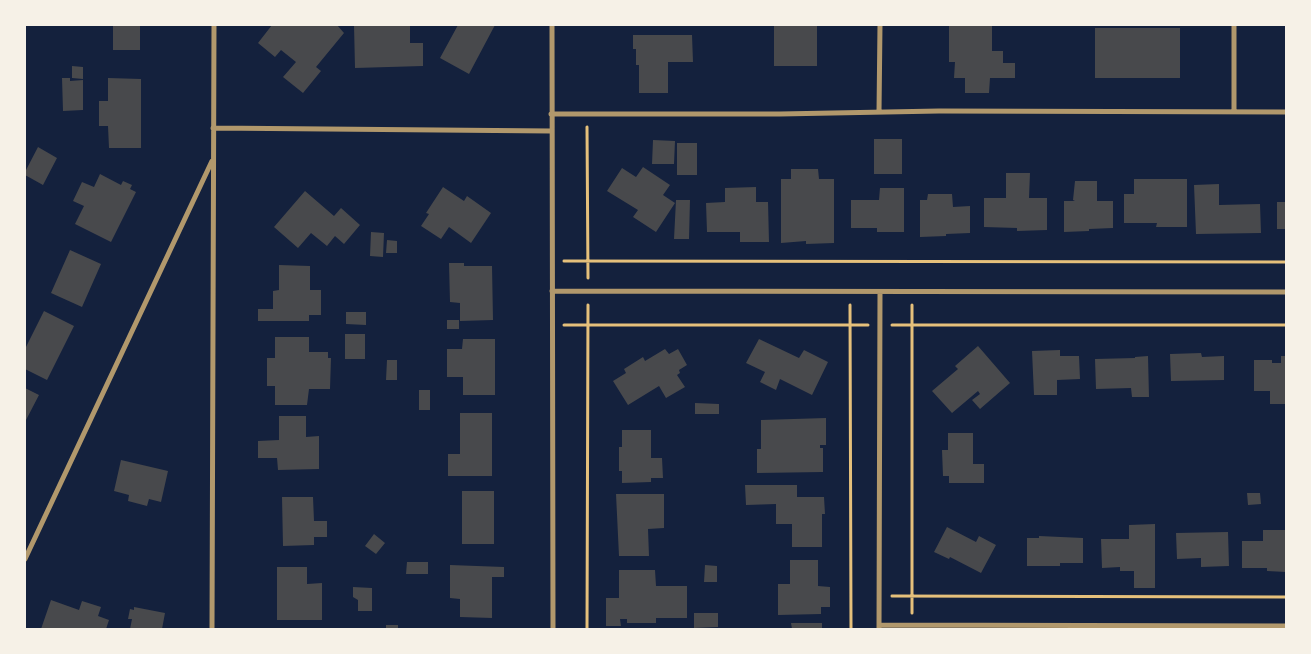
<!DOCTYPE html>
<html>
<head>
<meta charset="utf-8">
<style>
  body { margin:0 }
  #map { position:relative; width:1311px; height:654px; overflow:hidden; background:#14213d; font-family:Literata,serif }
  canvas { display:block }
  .frame { position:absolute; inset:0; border:26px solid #f6f1e7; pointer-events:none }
</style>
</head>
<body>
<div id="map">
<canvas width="1311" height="654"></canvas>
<div class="frame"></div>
</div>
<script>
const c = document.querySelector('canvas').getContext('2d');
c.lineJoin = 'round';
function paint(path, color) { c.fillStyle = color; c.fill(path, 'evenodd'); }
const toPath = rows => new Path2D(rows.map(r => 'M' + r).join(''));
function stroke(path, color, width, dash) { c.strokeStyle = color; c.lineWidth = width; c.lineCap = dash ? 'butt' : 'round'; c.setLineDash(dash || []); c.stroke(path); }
paint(toPath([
  [113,25,140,25,140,50,113,50],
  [272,25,337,25,344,33,316,67,321,71,303,93,283,77,296,62,281,50,275,57,258,43],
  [354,25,410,25,410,43,423,43,423,66,355,68],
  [458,25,495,25,469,74,440,58],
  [774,25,817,25,817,66,774,66],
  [949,25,992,25,992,51,1003,51,1003,63,1015,63,1015,78,990,78,989,93,965,93,965,78,954,78,955,62,949,62],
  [1095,28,1180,28,1180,78,1095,78],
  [633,35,692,35,693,62,668,62,668,93,639,93,639,65,636,65,636,49,633,49],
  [72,66,83,67,83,79,72,78],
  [62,78,70,78,70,81,83,80,83,110,63,111],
  [108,78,141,79,141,148,109,148,108,126,99,126,99,101,108,101],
  [874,139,902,139,902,174,874,174],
  [653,140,675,141,674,164,652,164],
  [677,143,697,143,697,175,677,175],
  [38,147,57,158,43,185,25,175,25,172],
  [643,167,670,185,663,195,675,203,656,232,633,217,638,210,607,191,622,168,636,177],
  [791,169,818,169,819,179,834,179,834,243,806,244,806,241,781,243,781,179,791,179],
  [1006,173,1030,173,1029,198,1047,198,1047,230,1017,231,1017,228,984,227,984,198,1006,198],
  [100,174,121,185,123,181,132,185,130,189,136,192,111,242,75,224,84,206,73,201,82,182,94,187],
  [1134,179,1187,179,1187,227,1156,227,1157,223,1124,223,1124,194,1134,194],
  [1075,181,1097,181,1097,201,1113,201,1113,228,1089,229,1089,231,1064,232,1064,201,1075,201,1073,200],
  [1219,184,1219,205,1260,204,1261,233,1196,234,1194,185],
  [443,187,464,201,467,196,491,213,471,243,449,227,441,239,421,226,429,214,426,213],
  [756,187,756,202,768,202,769,242,740,242,740,232,707,232,706,203,725,202,725,188],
  [880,188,904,188,904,232,877,232,877,228,851,228,851,200,879,200],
  [305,191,334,216,341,208,360,225,344,244,335,236,327,246,311,233,298,248,274,227],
  [928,194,952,194,953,207,970,206,970,233,946,234,946,236,920,237,920,200,927,200],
  [676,200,690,200,689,239,674,239],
  [1277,202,1286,202,1286,229,1277,229],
  [371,232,384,233,383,257,370,256],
  [387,240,397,241,397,253,386,253],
  [70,250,101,264,82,307,51,293],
  [449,263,464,263,464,266,492,266,493,320,460,321,460,303,450,302],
  [279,265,310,266,310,290,321,290,321,315,309,315,309,321,258,321,258,309,273,309,273,291,279,290],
  [44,311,74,326,47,380,25,369,25,349],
  [346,312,366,312,366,325,346,324],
  [447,320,459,320,459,329,447,329],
  [345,334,365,334,365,359,345,359],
  [275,337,309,337,309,352,328,352,328,358,331,358,330,389,309,389,307,405,275,405,275,386,267,386,267,358,275,358],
  [463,339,495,339,495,395,463,395,463,377,447,377,447,349,462,349],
  [759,339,799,358,804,350,828,362,812,395,780,379,776,390,760,382,765,372,746,363],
  [978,346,1010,383,980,409,972,400,980,394,978,391,952,413,932,391,958,369,955,366],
  [665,349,669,354,678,349,687,365,679,370,680,373,677,375,685,387,666,398,659,386,628,405,613,381,626,373,624,369,643,357,645,361],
  [1060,350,1060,356,1079,356,1080,379,1057,380,1057,395,1034,395,1032,351],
  [1201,353,1202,357,1224,356,1224,380,1171,381,1170,354],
  [1148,356,1149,397,1132,397,1131,388,1096,389,1095,359,1135,358,1135,357],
  [1281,356,1286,356,1286,404,1270,404,1270,391,1254,391,1254,360,1272,360,1272,363,1281,363],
  [387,360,397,360,397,380,386,380],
  [25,388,39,395,25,422],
  [419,390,430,390,430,410,419,410],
  [695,403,719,404,719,414,695,414],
  [460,413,492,413,492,476,448,476,448,454,460,454],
  [279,416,306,416,306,437,319,436,319,469,278,470,277,458,258,458,258,441,279,440],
  [826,418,826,445,820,445,820,448,823,448,823,472,757,473,757,449,761,449,761,420],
  [622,430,651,430,651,458,662,458,663,478,651,478,651,482,622,483,622,471,619,471,619,447,622,447],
  [948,433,973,433,973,464,984,464,984,483,949,483,949,476,943,476,942,450,948,450],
  [121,460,168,471,161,502,149,499,147,506,128,501,129,495,114,491],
  [745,485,797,485,797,497,824,497,825,514,822,514,822,547,792,547,792,524,776,524,776,504,746,505],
  [462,491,494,491,494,544,462,544],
  [1247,493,1260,493,1261,504,1248,505],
  [616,494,664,494,664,528,648,529,649,556,619,556],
  [282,497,313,497,314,521,327,521,327,537,314,537,314,545,283,546],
  [1155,524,1155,588,1134,588,1134,571,1120,571,1120,567,1102,568,1101,539,1129,539,1129,525],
  [947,527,976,542,979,536,996,545,981,573,950,557,949,559,934,552],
  [1263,530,1286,530,1286,572,1267,571,1267,568,1242,568,1242,541,1263,541],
  [1228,532,1229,566,1201,567,1201,558,1177,559,1176,533],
  [374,534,385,543,376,554,365,546],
  [1039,536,1083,538,1083,563,1060,563,1060,566,1027,566,1027,538,1039,538],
  [790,560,818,560,818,586,830,587,830,607,821,607,821,614,778,615,778,584,790,584],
  [407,562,428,562,428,574,406,574],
  [450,565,504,567,504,577,492,577,492,618,460,617,460,599,450,598],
  [705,565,717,566,717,582,704,582],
  [277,567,307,567,307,584,322,583,322,620,277,620],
  [619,570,655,570,656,586,687,586,687,618,656,618,656,623,627,623,627,619,620,619,621,626,606,626,606,598,619,598],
  [353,587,372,588,372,611,358,611,358,600,353,597],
  [51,600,79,610,82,601,101,607,98,616,109,620,106,629,41,629],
  [134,607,165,613,162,629,130,629,132,619,128,619,130,609,134,610],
  [694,613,718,613,718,627,694,628],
  [791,623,822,623,822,629,792,629],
  [386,625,398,625,398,629,386,629]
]), '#48494c');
stroke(toPath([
  [587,127,588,278],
  [564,261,1286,262],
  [850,305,851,629],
  [912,305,912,613],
  [564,325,868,325],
  [892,325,1286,325],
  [892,596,1286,597],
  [587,629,588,305]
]), '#e5c07b', 3);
stroke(toPath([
  [552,25,553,629],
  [1234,25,1234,111],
  [879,112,880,25],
  [551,114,780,114,939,111,1286,112],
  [213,128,551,131],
  [552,291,1286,292],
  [25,559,212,161],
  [879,625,1286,626],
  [212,629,214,25],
  [879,629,880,292]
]), '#b1986c', 5);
</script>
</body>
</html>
